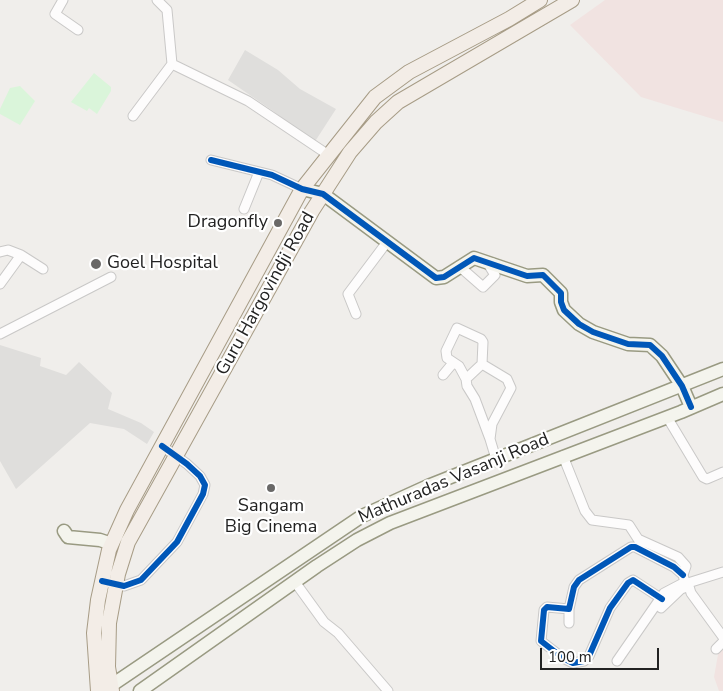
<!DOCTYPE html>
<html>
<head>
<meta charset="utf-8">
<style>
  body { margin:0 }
  #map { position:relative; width:723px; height:691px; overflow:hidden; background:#f0eeeb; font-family:"Nunito Sans",sans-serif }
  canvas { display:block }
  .scale { position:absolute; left:540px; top:648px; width:119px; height:22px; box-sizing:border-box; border:2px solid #222; border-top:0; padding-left:6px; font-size:15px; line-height:18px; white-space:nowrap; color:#222; -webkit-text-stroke:4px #fff; paint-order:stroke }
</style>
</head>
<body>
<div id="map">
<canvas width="723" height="691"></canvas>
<div class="scale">100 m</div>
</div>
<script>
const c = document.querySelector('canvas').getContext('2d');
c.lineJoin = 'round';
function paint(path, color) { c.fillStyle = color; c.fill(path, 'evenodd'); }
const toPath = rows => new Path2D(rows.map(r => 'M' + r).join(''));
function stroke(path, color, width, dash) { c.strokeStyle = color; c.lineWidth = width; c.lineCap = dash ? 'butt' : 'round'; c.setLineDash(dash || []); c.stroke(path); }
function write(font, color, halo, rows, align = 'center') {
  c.font = font + ' "Nunito Sans",sans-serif'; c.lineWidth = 4.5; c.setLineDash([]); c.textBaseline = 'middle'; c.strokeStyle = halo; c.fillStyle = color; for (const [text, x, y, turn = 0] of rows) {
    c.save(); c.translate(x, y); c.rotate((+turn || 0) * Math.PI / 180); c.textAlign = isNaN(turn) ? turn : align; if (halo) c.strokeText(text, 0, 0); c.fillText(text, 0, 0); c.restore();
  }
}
paint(toPath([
  [245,50,278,70,300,89,336,109,314,143,273,111,228,80],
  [0,345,41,358,40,366,66,375,79,362,112,393,108,409,141,423,154,432,147,444,124,429,90,423,16,489,0,461]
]), '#dfdedc');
paint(toPath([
  [605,0,723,0,723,122,641,97,570,25],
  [723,647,723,691,719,691,714,677,719,649]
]), '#f1e3e1');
paint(toPath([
  [94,73,111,87,111,91,97,114,89,108,87,111,71,102],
  [20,86,35,101,20,125,0,114,0,109,10,88]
]), '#daf5da');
const street = toPath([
  [63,0,55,14,78,30],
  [157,0,167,10,172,64],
  [133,116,172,64,248,101,330,156],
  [211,160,272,175,302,189],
  [244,209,259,172],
  [0,252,8,250,21,255],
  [459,266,483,287,495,275,490,267,493,263],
  [0,284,21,255,43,269],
  [356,314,348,294,387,242],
  [0,334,111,277],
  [443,375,453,363],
  [466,379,459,366,447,358,446,351,457,328,481,339,483,342,482,364],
  [667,417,703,477,707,479,723,472],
  [490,439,475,399,467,386,466,379,482,364,507,379,511,388,492,424,490,439,496,459],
  [563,456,585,511,592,520,629,525,638,539,678,557,686,566,683,575,685,582,688,583,723,572],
  [102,581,124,586,141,580,177,542,203,494,205,485,200,476,187,464,162,446],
  [295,582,324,622,338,633,388,691],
  [688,583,691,593,723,637],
  [662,599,633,580,628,583,610,608,589,656,584,661,573,663,563,658,541,641,544,610,547,607,569,609,574,587,579,580,631,547,635,547,674,567,683,575],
  [661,608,681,589,689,586],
  [569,623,569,609],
  [716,649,723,642],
  [617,661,664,593,685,582]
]);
const secondary = toPath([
  [302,189,323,194,436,278,444,277,474,258,527,276,543,275,561,293,561,302,564,310,579,324,593,332,628,344,650,345,662,356,682,386,691,407],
  [64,531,68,537,100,540,112,544],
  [103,691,362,516,428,486,723,369],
  [140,691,317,566,357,540,390,523,681,412,723,394]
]);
const primary = toPath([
  [98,691,94,633,98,600,109,550,127,510,302,189,375,97,409,72,509,19,540,0],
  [112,691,108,667,109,623,118,574,128,542,312,211,350,152,376,122,398,102,572,0]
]);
stroke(street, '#c9c8c7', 11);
stroke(secondary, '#999a82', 15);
stroke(primary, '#a79c86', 16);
stroke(street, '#fdfcfc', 9);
stroke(secondary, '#f4f4ed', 12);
stroke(primary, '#f3ede7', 14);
stroke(toPath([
  [211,160,272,175,302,189,323,194,436,278,444,277,474,258,527,276,543,275,561,293,561,302,564,310,579,324,593,332,628,344,650,345,662,356,682,386,691,407],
  [102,581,124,586,141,580,177,542,203,494,205,485,200,476,187,464,162,446],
  [662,599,633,580,628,583,610,608,589,656,584,661,573,663,563,658,541,641,544,610,547,607,569,609,574,587,579,580,631,547,635,547,674,567,683,575]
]), '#0057b8', 6);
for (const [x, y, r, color] of [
  [278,223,5,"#6a6968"],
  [96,264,6,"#6a6968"],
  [271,488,5,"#6a6968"]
]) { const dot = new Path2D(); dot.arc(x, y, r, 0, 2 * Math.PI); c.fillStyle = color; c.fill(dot); stroke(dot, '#fff', 2); }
write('18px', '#222', '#fff', [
  ["Dragonfly",268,223],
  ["Goel Hospital",107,264,"left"],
  ["Sangam",271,507,"center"],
  ["Big Cinema",271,528,"center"]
], 'right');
write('18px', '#222', '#fff', [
  ["Guru Hargovindji Road",266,294,-61],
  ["Mathuradas Vasanji Road",454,479,-23]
]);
</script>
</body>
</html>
